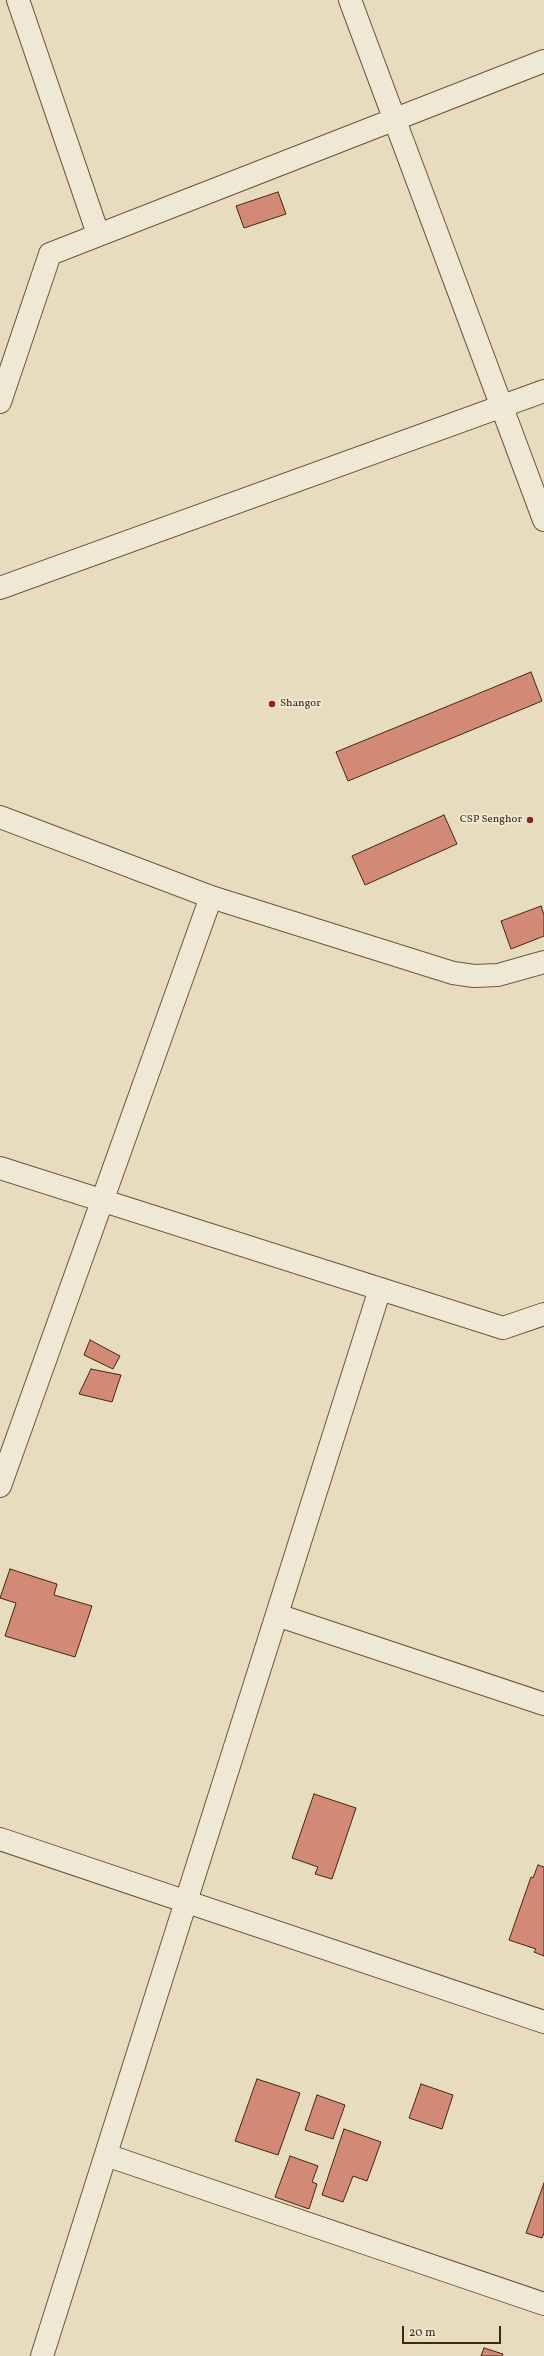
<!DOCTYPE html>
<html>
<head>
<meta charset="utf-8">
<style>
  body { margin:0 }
  #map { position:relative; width:544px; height:2356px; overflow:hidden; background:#e7dcbe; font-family:Vollkorn,serif }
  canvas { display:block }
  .scale { position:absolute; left:402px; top:2326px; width:99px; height:18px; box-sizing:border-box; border:2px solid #432810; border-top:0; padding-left:5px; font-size:12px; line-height:14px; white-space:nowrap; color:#432810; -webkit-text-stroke:3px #efe8d5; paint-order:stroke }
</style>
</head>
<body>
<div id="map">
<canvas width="544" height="2356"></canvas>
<div class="scale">20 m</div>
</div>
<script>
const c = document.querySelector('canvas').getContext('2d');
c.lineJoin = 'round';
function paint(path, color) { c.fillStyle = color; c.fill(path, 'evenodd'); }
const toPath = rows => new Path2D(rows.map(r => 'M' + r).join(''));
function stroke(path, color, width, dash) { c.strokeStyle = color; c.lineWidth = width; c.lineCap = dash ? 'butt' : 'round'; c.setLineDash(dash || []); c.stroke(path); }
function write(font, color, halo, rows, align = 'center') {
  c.font = font + ' Vollkorn,serif'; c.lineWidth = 4; c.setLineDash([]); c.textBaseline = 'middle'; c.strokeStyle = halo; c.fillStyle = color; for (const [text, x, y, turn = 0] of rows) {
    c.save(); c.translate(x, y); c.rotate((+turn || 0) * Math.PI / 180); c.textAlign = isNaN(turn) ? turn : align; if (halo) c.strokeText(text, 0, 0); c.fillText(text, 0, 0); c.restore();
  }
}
const building = toPath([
  [278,192,286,214,244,228,236,206,278,192],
  [531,672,542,701,348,781,336,752,531,672],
  [444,815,457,844,365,885,352,856,444,815],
  [541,906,544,915,544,936,511,949,501,921,541,906],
  [90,1340,120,1356,113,1369,84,1355,90,1340],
  [91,1369,121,1375,112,1402,79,1394,91,1369],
  [10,1569,57,1584,54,1595,92,1606,75,1657,5,1636,16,1603,0,1598,10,1569],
  [314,1794,356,1808,332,1879,315,1874,318,1867,292,1858,314,1794],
  [538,1865,544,1867,544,1956,534,1952,536,1949,509,1940,531,1877,533,1878,538,1865],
  [257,2079,300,2093,278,2155,235,2141,257,2079],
  [421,2084,453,2095,442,2129,409,2118,421,2084],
  [317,2095,345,2105,333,2139,305,2130,317,2095],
  [344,2129,381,2142,367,2181,353,2176,343,2202,322,2195,344,2129],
  [290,2156,318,2166,312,2182,317,2184,309,2209,275,2197,290,2156],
  [544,2183,544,2233,542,2238,526,2233,544,2183],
  [484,2348,503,2354,502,2356,481,2356,484,2348]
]);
paint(building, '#d28976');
stroke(building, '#432810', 1);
const street = toPath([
  [18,0,98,234],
  [350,0,544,520],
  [0,402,50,254,544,61],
  [0,588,544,391],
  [0,817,211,897,453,973,474,976,498,975,544,962],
  [0,1168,503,1328,544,1314],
  [0,1486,211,897],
  [277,1615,544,1704],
  [0,1839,544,2022],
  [106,2155,544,2304],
  [42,2356,380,1289]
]);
stroke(street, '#6c553c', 24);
stroke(street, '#efe8d5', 22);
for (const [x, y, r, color] of [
  [272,704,4,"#8f2418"],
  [530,820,4,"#8f2418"]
]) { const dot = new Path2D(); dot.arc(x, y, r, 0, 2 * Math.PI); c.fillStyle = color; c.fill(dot); stroke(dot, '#efe8d5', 1.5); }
write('11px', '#432810', '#efe8d5', [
  ["Shangor",280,704],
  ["CSP Senghor",522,820,"right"]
], 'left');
</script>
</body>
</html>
